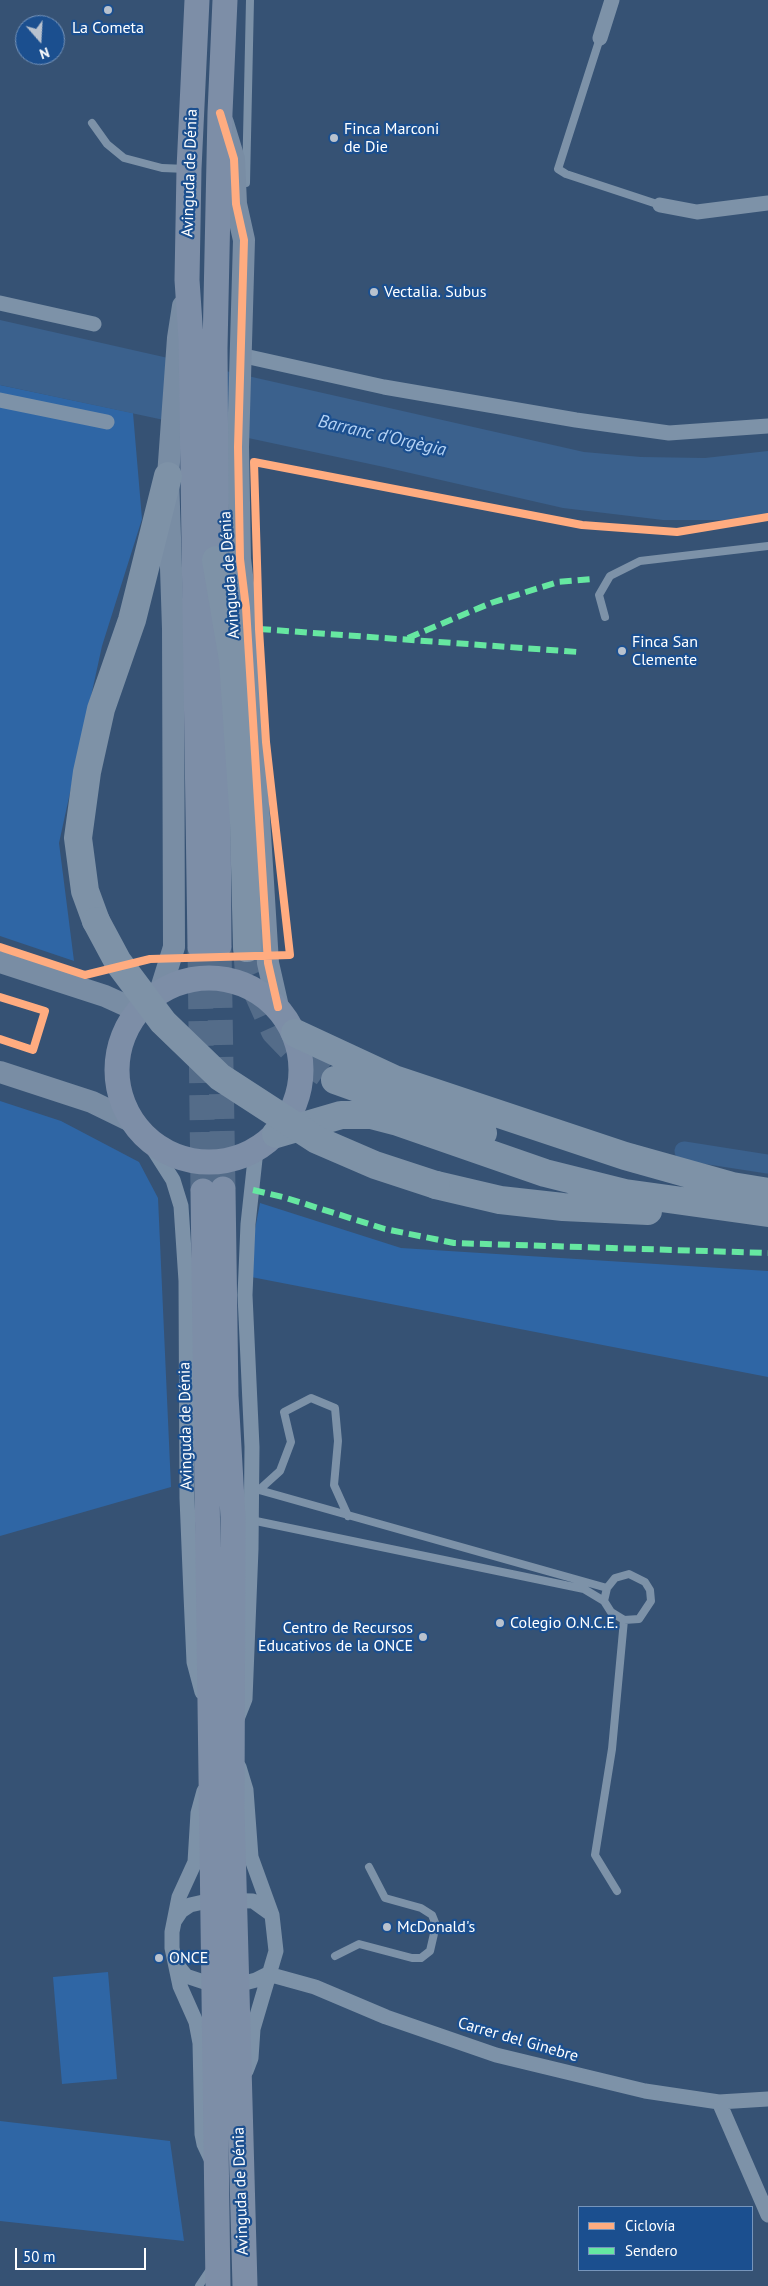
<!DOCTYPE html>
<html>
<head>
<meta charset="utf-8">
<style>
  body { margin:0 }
  #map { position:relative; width:768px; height:2286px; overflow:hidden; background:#365274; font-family:"PT Sans",sans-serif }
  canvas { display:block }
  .legend { position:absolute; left:578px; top:2206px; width:175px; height:65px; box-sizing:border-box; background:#1b4f8f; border:1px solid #7695bc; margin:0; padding:6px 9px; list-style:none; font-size:15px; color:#fff }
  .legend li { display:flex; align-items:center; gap:10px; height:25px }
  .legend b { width:25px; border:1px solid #7695bc }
  .north { position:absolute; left:15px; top:15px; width:50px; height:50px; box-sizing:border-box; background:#1b4f8f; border:1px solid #7695bc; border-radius:50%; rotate:161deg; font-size:14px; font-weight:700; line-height:20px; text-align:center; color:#fff }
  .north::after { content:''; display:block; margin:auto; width:18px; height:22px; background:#b9c2ce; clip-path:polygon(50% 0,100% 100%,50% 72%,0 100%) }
  .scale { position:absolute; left:15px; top:2248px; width:131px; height:22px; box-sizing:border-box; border:2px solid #fff; border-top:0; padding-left:6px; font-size:15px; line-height:18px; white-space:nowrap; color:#fff; -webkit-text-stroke:4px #1b4f8f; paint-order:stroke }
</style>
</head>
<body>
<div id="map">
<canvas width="768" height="2286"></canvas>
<ul class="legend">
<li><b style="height:6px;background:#ffac80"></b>Ciclovía</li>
<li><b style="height:6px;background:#66e7a1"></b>Sendero</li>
</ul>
<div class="north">N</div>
<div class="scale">50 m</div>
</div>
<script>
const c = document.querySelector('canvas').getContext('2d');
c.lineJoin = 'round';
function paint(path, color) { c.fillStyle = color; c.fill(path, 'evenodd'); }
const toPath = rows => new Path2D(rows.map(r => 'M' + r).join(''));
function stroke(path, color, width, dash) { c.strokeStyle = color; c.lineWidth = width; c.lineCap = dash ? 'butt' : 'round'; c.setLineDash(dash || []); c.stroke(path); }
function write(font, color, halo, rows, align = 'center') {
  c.font = font + ' "PT Sans",sans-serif'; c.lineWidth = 4.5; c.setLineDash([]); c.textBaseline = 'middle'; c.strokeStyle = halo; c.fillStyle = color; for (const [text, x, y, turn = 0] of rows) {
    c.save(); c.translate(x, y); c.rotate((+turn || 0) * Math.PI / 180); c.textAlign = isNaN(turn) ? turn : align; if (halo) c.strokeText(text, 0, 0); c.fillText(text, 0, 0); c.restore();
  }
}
paint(toPath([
  [0,385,133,413,142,519,102,646,59,843,74,961,0,936],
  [0,1101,61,1121,139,1162,158,1198,171,1487,0,1536],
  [260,1203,401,1248,768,1271,768,1377,246,1276],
  [108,1972,117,2079,62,2084,53,1977],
  [0,2121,170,2141,184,2241,0,2221]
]), '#2f66a5');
paint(toPath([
  [0,320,584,452,641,457,705,458,768,451,768,515,744,520,663,520,563,508,384,467,0,385]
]), '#3b618d');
stroke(toPath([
  [684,1151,768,1164]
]), '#3b618d', 19);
stroke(toPath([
  [219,946,223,1189],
  [200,947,203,1191]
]), '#546c89', 25, [25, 12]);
stroke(toPath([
  [247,948,249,973,275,1031,295,1052,335,1080]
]), '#546c89', 28, [28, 14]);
stroke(toPath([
  [600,38,558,169,566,174,660,205],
  [92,123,107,144,124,158,162,168,187,169],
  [246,183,250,0],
  [605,617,599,595,610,576,640,561,768,546],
  [252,1484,259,1490,607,1588],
  [259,1490,280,1471,291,1442,284,1412,311,1398,335,1408,338,1441,334,1485,348,1516],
  [251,1520,584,1589,604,1601,611,1612,624,1620,639,1619,651,1601,650,1590,645,1582,629,1574,615,1578,607,1588,604,1601],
  [617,1891,595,1855,612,1749,624,1620],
  [335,1956,359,1944,412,1958,421,1958,430,1951,436,1925,432,1915,421,1908,385,1898,369,1867],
  [199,2286,211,2268]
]), '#7d92a8', 8);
stroke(toPath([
  [600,38,612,0],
  [660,205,697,212,768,203],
  [0,303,94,324],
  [240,355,384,387,576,420,669,433,768,426],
  [0,400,107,422],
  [145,1136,173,1180,181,1206,186,1281,187,1498,191,1595,194,1662,202,1692],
  [237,1719,245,1699,251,1549,252,1447,245,1295,248,1224,256,1150],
  [239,1767,246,1790,251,1857,272,1915,276,1951,253,2029,251,2058,246,2071],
  [204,1791,198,1813,195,1862,179,1897,172,1932,172,1948,180,1986,196,2022,200,2043,202,2134,204,2144,212,2161],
  [175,1920,181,1911,190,1905,212,1900,253,1901,271,1914],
  [177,1965,186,1976,213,1985,237,1985,256,1980,268,1974],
  [268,1974,315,1987,386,2017,496,2055,645,2091,719,2102,768,2099],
  [719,2102,768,2215]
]), '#7d92a8', 15);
stroke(toPath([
  [223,123,234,159,236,204,244,240,238,447,240,559,246,608,268,963,278,1007],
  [0,962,105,996,138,1011],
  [160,992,174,947,173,629,168,476,178,338,183,306],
  [0,1072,92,1102,133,1122]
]), '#798da4', 22);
stroke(toPath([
  [197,0,189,169,187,280,191,339,200,947],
  [219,946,215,348,220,113,225,0],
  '117 1070a92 92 0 1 1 184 0a92 92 0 1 1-184 0Z',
  [223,1189,226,1396,233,1517,232,1809,245,2286],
  [203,1191,218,2286]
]), '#7d8ea7', 25);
stroke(toPath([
  [216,560,233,660,244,823,247,948],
  [96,921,85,891,78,838,87,772,101,709,132,620,168,476],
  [295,1033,394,1079,625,1156,732,1186,768,1192],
  [335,1080,483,1133],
  [276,1134,341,1115,371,1115,398,1122,545,1173,625,1193,768,1213],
  [436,1185,500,1200,563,1207,648,1211]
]), '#7e92a7', 28);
stroke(toPath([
  [96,921,118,962,163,1022,220,1077,317,1140,375,1165,436,1185]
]), '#7e92a7', 28);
stroke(toPath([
  [259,629,578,652],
  [408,638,491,603,558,582,593,579],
  [253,1190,283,1197,385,1229,454,1243,768,1253]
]), '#66e7a1', 6, [12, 6]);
stroke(toPath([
  [220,113,234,159,236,204,244,240,238,447,240,559,246,608,268,963,278,1007],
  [0,947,85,975,150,959,290,955,266,742,259,629,254,462,582,525,677,532,768,517],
  [0,997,45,1011,33,1050,0,1039]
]), '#ffac80', 8);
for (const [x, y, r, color] of [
  [108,10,5,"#b9c2ce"],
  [334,138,5,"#b9c2ce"],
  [374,292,5,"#b9c2ce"],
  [622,651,5,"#b9c2ce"],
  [500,1623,5,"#b9c2ce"],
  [423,1637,5,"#b9c2ce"],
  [387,1927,5,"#b9c2ce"],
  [159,1958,5,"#b9c2ce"]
]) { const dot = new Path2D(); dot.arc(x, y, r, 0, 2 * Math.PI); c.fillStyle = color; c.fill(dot); stroke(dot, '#1b4f8f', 2); }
write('16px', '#fff', '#1b4f8f', [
  ["La Cometa",108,28,"center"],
  ["Finca Marconi",344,129],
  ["de Die",344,147],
  ["Vectalia. Subus",384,292],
  ["Finca San",632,642],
  ["Clemente",632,660],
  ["Colegio O.N.C.E.",510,1623],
  ["Centro de Recursos",413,1628,"right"],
  ["Educativos de la ONCE",413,1646,"right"],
  ["McDonald's",397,1927],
  ["ONCE",169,1958]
], 'left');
write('16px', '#fff', '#1b4f8f', [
  ["Avinguda de Dénia",190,173,-88],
  ["Avinguda de Dénia",230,575,-94],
  ["Avinguda de Dénia",186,1426,-91],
  ["Carrer del Ginebre",518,2040,16],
  ["Avinguda de Dénia",241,2191,-92]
]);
write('italic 18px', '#b5d3f5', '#1b4f8f', [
  ["Barranc d'Orgègia",382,436,13]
]);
</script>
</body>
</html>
